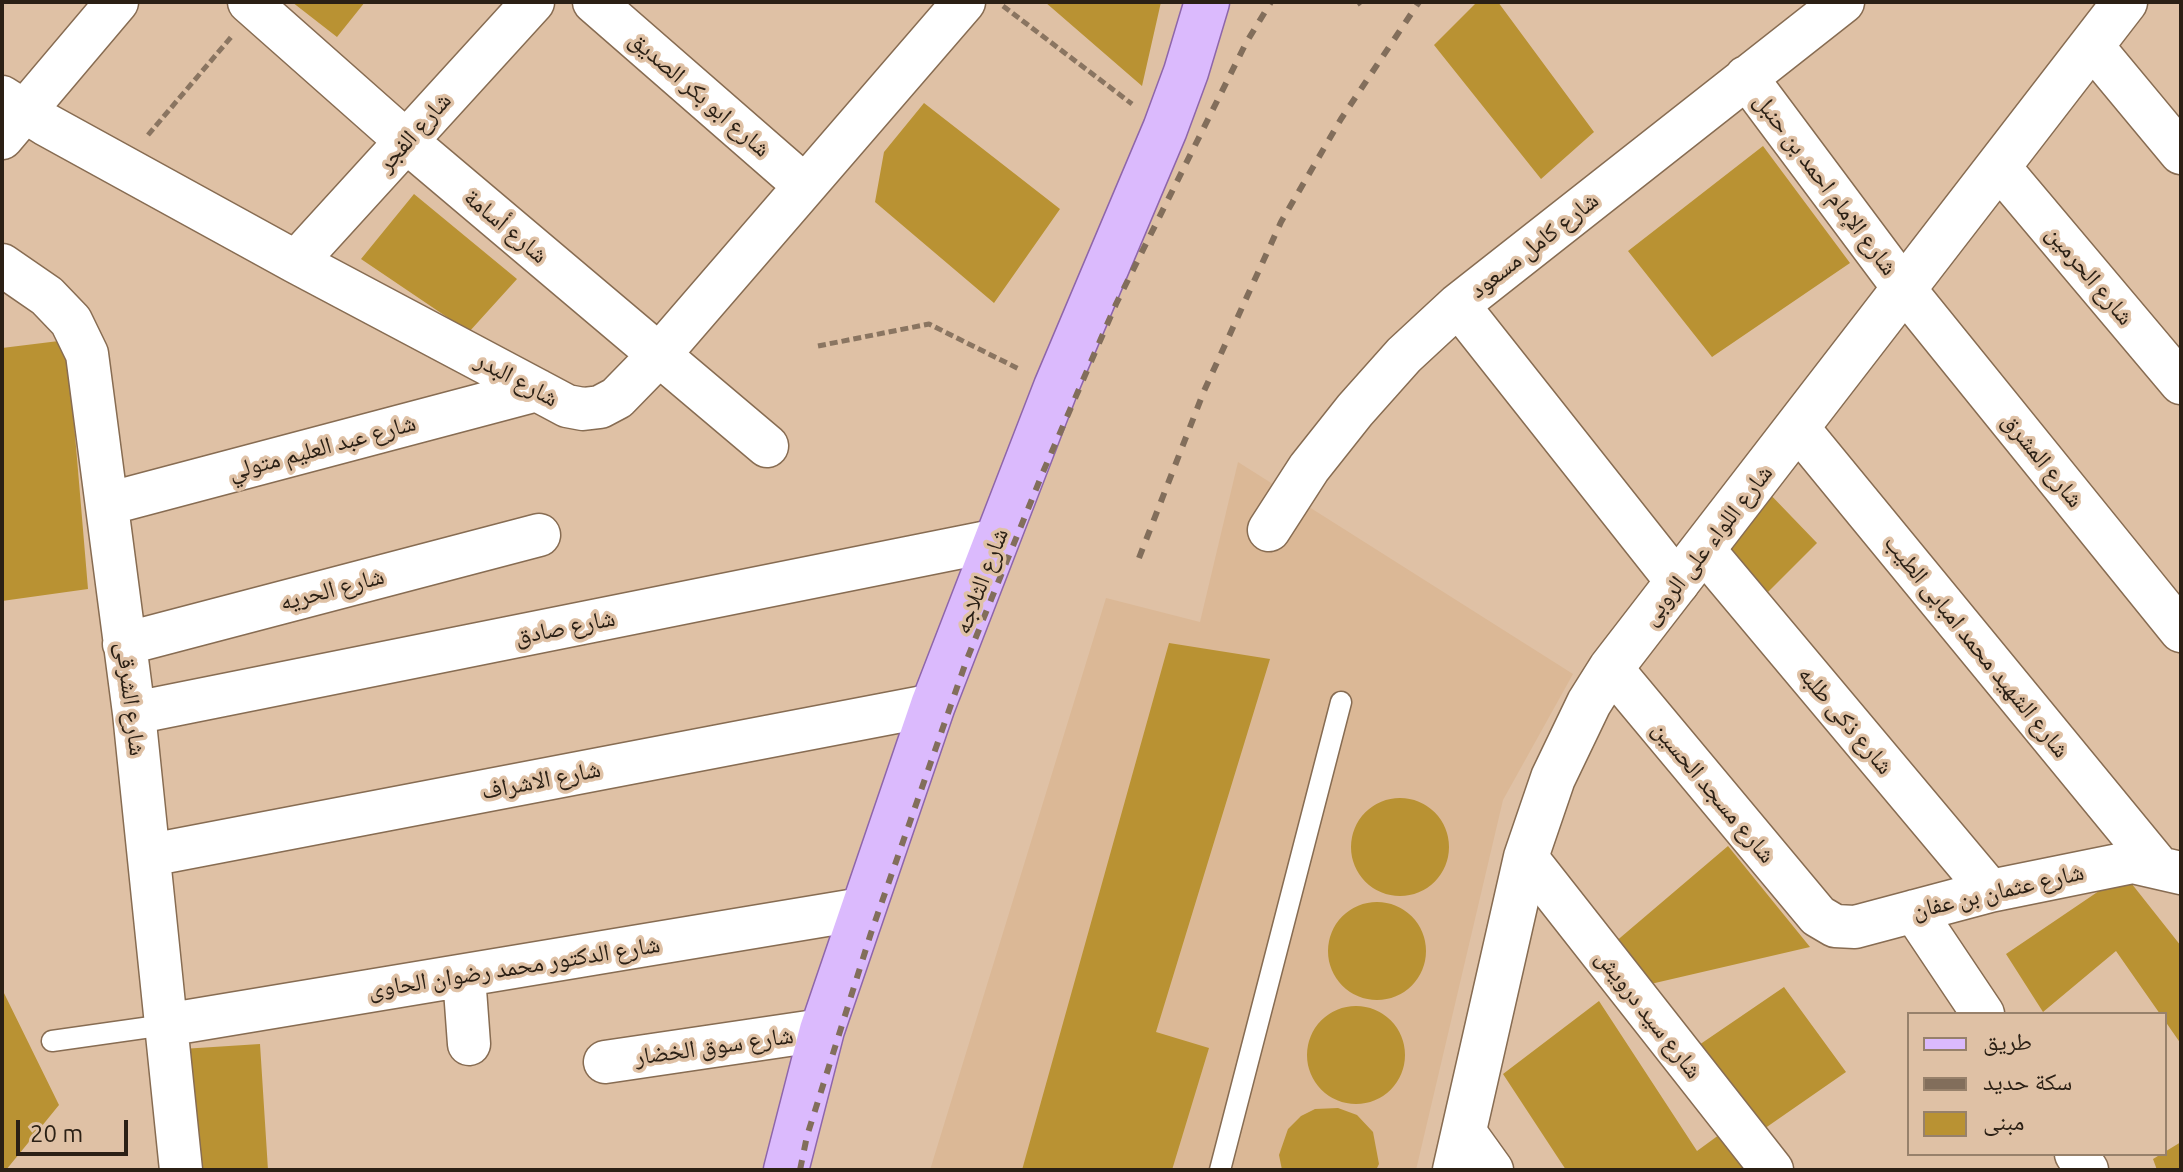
<!DOCTYPE html>
<html>
<head>
<meta charset="utf-8">
<style>
  body { margin:0 }
  #map { position:relative; width:2183px; height:1172px; overflow:hidden; background:#dfc1a5; font-family:Ubuntu,"Noto Naskh Arabic",sans-serif }
  canvas { display:block }
  .frame { position:absolute; inset:0; border:4px solid #2b2015; pointer-events:none }
  .legend { position:absolute; left:1907px; top:1012px; width:260px; height:144px; box-sizing:border-box; background:#dfc1a5; border:2px solid #97816b; margin:0; padding:10px 14px; list-style:none; font-size:24px; color:#2b2015 }
  .legend li { display:flex; align-items:center; gap:16px; height:40px }
  .legend b { width:40px; border:2px solid #97816b }
  .scale { position:absolute; left:16px; top:1120px; width:112px; height:36px; box-sizing:border-box; border:4px solid #2b2015; border-top:0; padding-left:10px; font-size:24px; line-height:28px; white-space:nowrap; color:#2b2015; -webkit-text-stroke:6px #dfc1a5; paint-order:stroke }
</style>
</head>
<body>
<div id="map">
<canvas width="2183" height="1172"></canvas>
<div class="frame"></div>
<ul class="legend">
<li><b style="height:10px;background:#dbbafd"></b>طريق</li>
<li><b style="height:10px;background:#826e5b"></b>سكة حديد</li>
<li><b style="height:22px;background:#b99233"></b>مبنى</li>
</ul>
<div class="scale">20 m</div>
</div>
<script>
const c = document.querySelector('canvas').getContext('2d');
c.lineJoin = 'round';
function paint(path, color) { c.fillStyle = color; c.fill(path, 'evenodd'); }
const toPath = rows => new Path2D(rows.map(r => 'M' + r).join(''));
function stroke(path, color, width, dash) { c.strokeStyle = color; c.lineWidth = width; c.lineCap = dash ? 'butt' : 'round'; c.setLineDash(dash || []); c.stroke(path); }
function write(font, color, halo, rows, align = 'center') {
  c.font = font + ' Ubuntu,"Noto Naskh Arabic",sans-serif'; c.lineWidth = 7; c.setLineDash([]); c.textBaseline = 'middle'; c.strokeStyle = halo; c.fillStyle = color; for (const [text, x, y, turn = 0] of rows) {
    c.save(); c.translate(x, y); c.rotate((+turn || 0) * Math.PI / 180); c.textAlign = isNaN(turn) ? turn : align; if (halo) c.strokeText(text, 0, 0); c.fillText(text, 0, 0); c.restore();
  }
}
paint(toPath([
  [1238,462,1573,674,1503,800,1416,1170,930,1170,1106,598,1200,622]
]), '#dbb896');
paint(toPath([
  [292,2,365,2,337,37],
  [1045,2,1161,2,1142,86],
  [1477,2,1498,2,1594,132,1541,179,1434,45],
  [924,103,1060,209,994,303,875,202,884,152],
  [1763,146,1850,263,1712,357,1628,251],
  [414,194,517,279,469,332,361,259],
  [67,340,88,589,2,601,2,348],
  [1765,489,1817,543,1759,601,1712,546],
  [1169,643,1270,659,1156,1032,1209,1048,1172,1170,1022,1170],
  '1351 847a49 49 0 1 1 98 0a49 49 0 1 1-98 0Z',
  [1728,846,1810,947,1642,986,1614,943],
  [2124,874,2181,946,2181,1044,2165,1021,2165,1014,2160,1014,2116,951,2043,1012,2006,954],
  '1328 951a49 49 0 1 1 98 0a49 49 0 1 1-98 0Z',
  [1784,987,1846,1072,1761,1131,1699,1045],
  [2,989,59,1105,6,1170,2,1170],
  [1599,1001,1697,1151,1723,1132,1747,1170,1566,1170,1503,1074],
  '1307 1055a49 49 0 1 1 98 0a49 49 0 1 1-98 0Z',
  [260,1044,268,1170,195,1170,182,1049],
  [1338,1108,1357,1115,1373,1132,1379,1164,1376,1170,1282,1170,1279,1155,1288,1129,1301,1116,1315,1109],
  [2181,1142,2181,1170,2157,1170,2153,1159]
]), '#b99233');
const service = toPath([
  [52,1041,165,1025],
  [1220,1170,1341,702]
]);
const minor = toPath([
  [249,2,406,141,767,446],
  [594,2,805,186],
  [2092,46,2181,153],
  [1746,77,1905,290,2181,631],
  [2,97,45,124,296,262,537,390,567,406,583,409,600,407,617,398,659,355,964,2],
  [2,138,117,2],
  [1999,167,2181,383],
  [296,262,533,2],
  [2,265,47,296,71,321,87,354,134,713,181,1170],
  [1458,305,1678,583],
  [1798,428,2157,865],
  [107,504,537,390],
  [1269,530,1309,468,1355,410,1404,355,1458,305,1843,2],
  [1703,549,1990,891],
  [124,644,539,535],
  [1611,668,1818,916,1835,926,1855,927,1990,891,2133,862,2181,873],
  [134,713,997,540],
  [150,855,933,705],
  [1526,857,1772,1170],
  [1914,911,1983,1014],
  [464,976,469,1044],
  [165,1025,862,909],
  [605,1062,822,1030],
  [1464,1131,1492,1170],
  [2076,1154,2087,1170]
]);
const tertiary = toPath([
  [1455,1170,1526,857,1553,778,1589,703,1611,668,2125,2]
]);
const primary = toPath([
  [786,1170,822,1030,933,705,1056,387,1165,129,1186,72,1207,2]
]);
stroke(service, '#876c52', 23);
stroke(minor, '#876c52', 45);
stroke(tertiary, '#876c52', 47);
stroke(primary, '#8e66aa', 47);
stroke(toPath([
  [1003,6,1132,104],
  [148,135,232,36],
  [818,346,929,324,1019,369]
]), '#8a7561', 5, [8, 4]);
stroke(service, '#fff', 20);
stroke(minor, '#fff', 42);
stroke(tertiary, '#fff', 44);
stroke(primary, '#dbbafd', 44);
stroke(toPath([
  [1357,4,1360,2],
  [1139,558,1204,391,1281,222,1341,119,1419,2],
  [800,1170,807,1136,871,933,967,659,1043,472,1116,304,1246,43,1271,2]
]), '#826e5b', 6, [10, 10]);
write('24px', '#2b2015', '#dfc1a5', [
  ["شارع ابو بكر الصديق",700,94,41],
  ["شارع الفجر",414,132,-48],
  ["شارع الإمام احمد بن حنبل",1826,184,53],
  ["شارع أسامة",506,226,40],
  ["شارع كامل مسعود",1534,245,-38],
  ["شارع الحرمين",2090,275,50],
  ["شارع البدر",517,379,28],
  ["شارع عبد العليم متولي",322,447,-15],
  ["شارع المشرق",2043,460,51],
  ["شارع اللواء على الروبى",1707,545,-52],
  ["شارع الثلاجه",981,581,-69],
  ["شارع الحريه",332,589,-15],
  ["شارع صادق",565,627,-11],
  ["شارع الشهيد محمد امبابى الطيب",1977,646,51],
  ["شارع الشرقى",131,699,83],
  ["شارع ذكى طلبه",1846,720,50],
  ["شارع الاشراف",541,780,-11],
  ["شارع مسجد الحسين",1714,792,50],
  ["شارع عثمان بن عفان",1998,891,-13],
  ["شارع الدكتور محمد رضوان الحاوى",514,967,-9],
  ["شارع سيد درويش",1649,1014,52],
  ["شارع سوق الخضار",714,1046,-8]
]);
</script>
</body>
</html>
